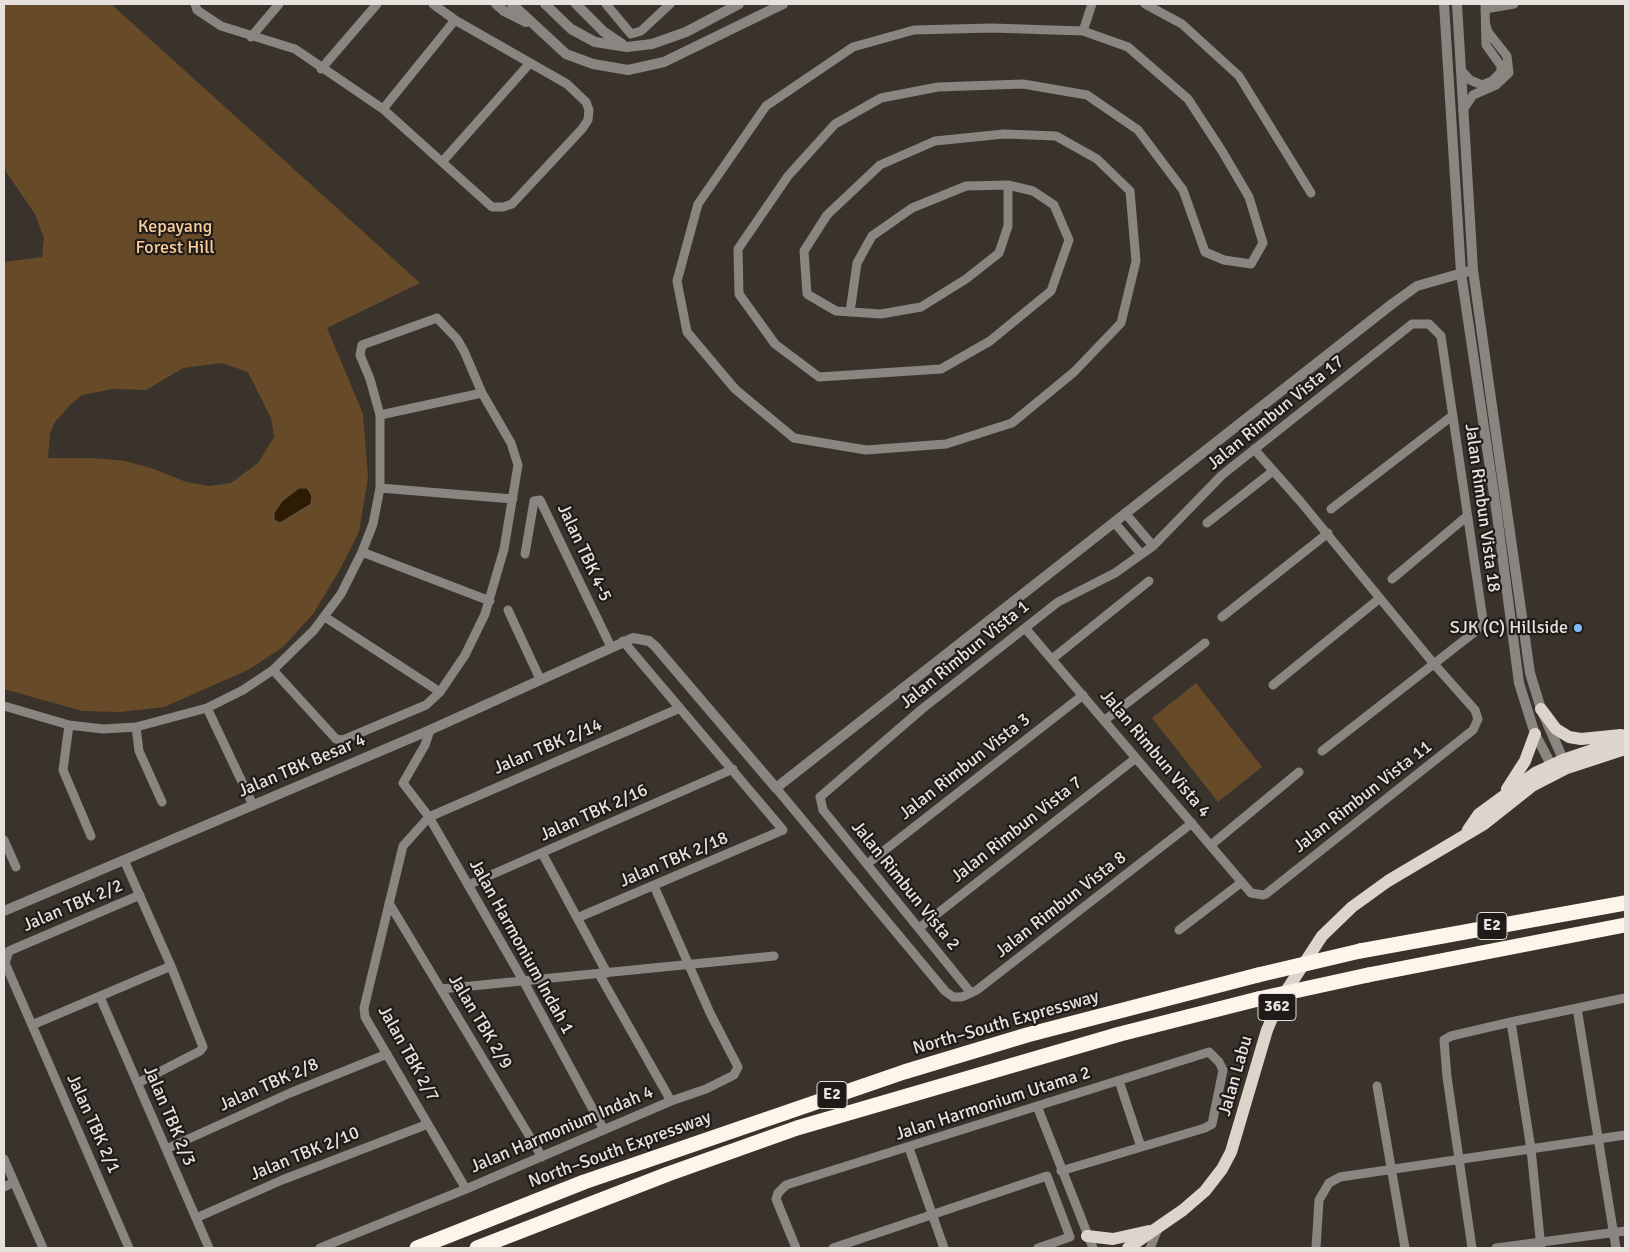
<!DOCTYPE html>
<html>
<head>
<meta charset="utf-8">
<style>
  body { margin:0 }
  #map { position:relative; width:1629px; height:1252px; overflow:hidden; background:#3a332b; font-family:Signika,sans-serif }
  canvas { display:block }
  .frame { position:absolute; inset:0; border:5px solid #e6e1dc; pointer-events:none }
</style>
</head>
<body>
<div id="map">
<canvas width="1629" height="1252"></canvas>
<div class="frame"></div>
</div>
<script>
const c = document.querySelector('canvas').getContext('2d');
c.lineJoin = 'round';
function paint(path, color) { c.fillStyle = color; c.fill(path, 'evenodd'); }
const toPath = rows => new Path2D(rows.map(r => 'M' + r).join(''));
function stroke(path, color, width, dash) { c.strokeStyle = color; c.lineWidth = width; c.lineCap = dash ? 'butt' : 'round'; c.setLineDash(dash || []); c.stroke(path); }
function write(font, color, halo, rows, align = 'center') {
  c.font = font + ' Signika,sans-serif'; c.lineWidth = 4.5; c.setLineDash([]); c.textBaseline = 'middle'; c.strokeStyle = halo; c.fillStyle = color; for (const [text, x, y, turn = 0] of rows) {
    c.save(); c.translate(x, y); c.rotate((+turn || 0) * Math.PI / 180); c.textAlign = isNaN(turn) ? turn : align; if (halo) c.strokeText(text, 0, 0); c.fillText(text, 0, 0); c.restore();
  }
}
paint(toPath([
  [4,4,111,4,420,283,327,328,363,414,368,477,359,532,338,573,313,614,283,647,248,670,164,707,120,712,82,711,4,689,4,262,42,257,44,238,35,214,4,169],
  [222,363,248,372,271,418,274,437,258,463,231,483,209,486,186,482,154,469,125,461,94,458,48,458,50,433,55,422,71,404,82,395,113,389,146,390,183,368],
  [1196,683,1262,767,1218,802,1152,718]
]), '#674b29');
const water = toPath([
  [299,488,307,488,312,496,311,504,280,523,274,520,274,513,282,501,299,488]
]);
paint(water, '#2e1b04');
stroke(water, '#655645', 1);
stroke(toPath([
  [195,4,197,10,221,26,295,49,383,109,492,207,503,207,512,204,582,129,588,120,589,110,586,102,567,84,455,20,433,4],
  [606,4,631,34,641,31,670,4],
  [1145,4,1182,24,1239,76,1311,193],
  [1485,9,1514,4],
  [251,37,279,4],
  [321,69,377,4],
  [1461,70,1470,80,1482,85,1492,81,1501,72,1501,66,1486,45,1485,4],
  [383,109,455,20],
  [1463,110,1473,95,1496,85,1509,73,1507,56,1488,32,1486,25],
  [442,162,530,63],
  [1008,185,1008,226,999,253,966,279,921,307,881,314,836,311,807,294,804,251,827,215,880,165,935,141,1004,134,1056,136,1097,159,1130,191,1136,261,1121,323,1074,372,1012,423,946,444,866,450,794,438,735,389,687,332,677,281,698,204,766,106,853,47,914,30,992,28,1083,31],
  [850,312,857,263,872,236,912,208,966,186,1008,185,1033,191,1054,205,1069,240,1051,291,990,341,941,369,819,377,775,344,739,294,738,249,788,176,835,124,881,98,938,87,1023,84,1087,95,1138,130,1183,190,1205,252,1224,260,1251,264,1263,243,1249,197,1222,151,1188,99,1128,47,1083,31,1092,4],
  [380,415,482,393],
  [380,488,513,499],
  [1331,509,1452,416],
  [1125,513,1153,546],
  [1114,522,1141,554],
  [1207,523,1273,471],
  [362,552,490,601],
  [525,554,534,501,540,500,611,647],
  [1392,579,1466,517],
  [508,610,540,679],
  [325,617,440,692],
  [1222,617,1328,533],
  [1025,628,1251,893,1263,895,1266,894,1473,730,1478,719,1475,710,1434,664,1300,501,1254,449],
  [1052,659,1149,581],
  [1273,685,1380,598],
  [4,706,69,725,103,729,136,727,207,708,243,690,273,670,314,630,341,594,362,552,373,524,380,488,380,415,370,379,360,355,362,345,437,318,457,339,464,351,482,393,511,443,518,465,504,549,485,614,465,655,440,692,426,705,343,740,336,739,273,670],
  [207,708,253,805],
  [1105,720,1205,643],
  [69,725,63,770,91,836],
  [136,727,139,751,162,802],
  [430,730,425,745,403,783,429,817,524,982,604,1130],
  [776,788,945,991,953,997,962,997,977,990,1192,823],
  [4,840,16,867],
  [1211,845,1299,772],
  [542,853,607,973],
  [124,860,171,966,203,1047,200,1051,138,1083],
  [867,864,1083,695],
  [468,885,733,769],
  [389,903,542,1157],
  [577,918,783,830,623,641],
  [919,928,1136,758],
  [1179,930,1242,882],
  [599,974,671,1101],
  [441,989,774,956],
  [971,993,823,810,820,797,922,709,1058,602,1115,573,1153,546,1222,475,1412,324,1429,324,1441,336,1483,620,1476,631,1322,751],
  [100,997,209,1248],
  [1577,1008,1616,1248],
  [1511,1022,1531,1149,1541,1248],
  [32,1025,171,966],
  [1119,1081,1141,1147],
  [1377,1086,1405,1248],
  [1037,1106,1093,1248],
  [909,1148,944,1248],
  [166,1149,290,1093,387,1054],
  [4,1159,43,1248],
  [4,1187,14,1182],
  [466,1189,365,1017,364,1008,403,846,429,817,680,708],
  [196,1218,282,1180,428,1124],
  [129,1248,5,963,9,951,140,895],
  [320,1248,466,1189,671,1101,706,1089,734,1075,738,1067,710,1013,654,886],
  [796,1248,776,1199,778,1193,786,1185,1209,1052,1219,1062,1223,1070,1212,1124,1205,1128,1061,1171],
  [833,1248,1047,1176,1070,1237,1038,1248],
  [1150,1248,1158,1229],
  [1316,1248,1319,1200,1329,1183,1340,1177,1625,1135],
  [1472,1248,1447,1077,1444,1040,1451,1036,1511,1022,1625,998],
  [1496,1248,1625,1231]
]), '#898580', 9);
stroke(toPath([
  [496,4,504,11,526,22],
  [512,4,566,54,593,64,628,70,664,62,783,4],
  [545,4,571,29,595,42,627,47,652,44,686,32,739,4],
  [576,4,604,32,622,44],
  [1444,4,1461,273,1497,515,1519,683,1535,734,1555,772],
  [1457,4,1473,270,1491,399,1530,673,1541,709,1566,766],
  [4,911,430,730,633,638,649,641,655,646,776,788,1392,304,1417,286,1473,270]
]), '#898580', 10);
stroke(toPath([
  [1541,709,1556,729,1569,737,1581,739,1621,735],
  [1507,789,1525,761,1535,734],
  [1468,830,1479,814,1535,773,1563,760,1625,739],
  [1087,1236,1113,1239,1149,1231],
  [1128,1248,1183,1210,1205,1191,1222,1169,1231,1152,1267,1030,1279,1002,1322,936,1352,907,1388,881,1484,824,1532,786,1567,768,1625,749]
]), '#ddd5cc', 12);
stroke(toPath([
  [1360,951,1625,903],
  [1368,975,1625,925],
  [417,1248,584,1182,904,1072,1027,1035,1258,975],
  [477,1248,668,1174,797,1128,1120,1034,1258,999]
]), '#fef5ea', 15);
stroke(toPath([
  [1258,975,1360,951],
  [1258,999,1368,975]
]), '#fef5ea', 15);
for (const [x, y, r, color] of [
  [1578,628,5,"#80bdfa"]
]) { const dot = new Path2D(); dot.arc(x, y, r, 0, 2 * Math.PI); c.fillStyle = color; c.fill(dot); stroke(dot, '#1f1b18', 2); }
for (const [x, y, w] of [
  [1492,926,30],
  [1277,1007,38],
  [832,1095,30]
]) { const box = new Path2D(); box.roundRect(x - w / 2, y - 13.5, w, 27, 4); c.fillStyle = '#1f1b18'; c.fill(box); stroke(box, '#e6e1dc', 1); }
write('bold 16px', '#e6e1dc', null, [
  ["E2",1492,926],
  ["362",1277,1007],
  ["E2",832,1095]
]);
write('18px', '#fccd99', '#1f1b18', [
  ["Kepayang",175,227],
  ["Forest Hill",175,248]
]);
write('18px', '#e6e1dc', '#1f1b18', [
  ["Jalan Rimbun Vista 17",1276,413,-39],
  ["Jalan Rimbun Vista 18",1482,508,82],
  ["Jalan TBK 4-5",584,553,65],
  ["Jalan Rimbun Vista 1",965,655,-39],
  ["Jalan TBK 2/14",548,747,-23],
  ["Jalan Rimbun Vista 4",1155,754,50],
  ["Jalan TBK Besar 4",302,766,-23],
  ["Jalan Rimbun Vista 3",965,767,-38],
  ["Jalan Rimbun Vista 11",1363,797,-38],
  ["Jalan TBK 2/16",594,813,-24],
  ["Jalan Rimbun Vista 7",1017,830,-38],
  ["Jalan TBK 2/18",674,860,-23],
  ["Jalan Rimbun Vista 2",905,886,51],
  ["Jalan Rimbun Vista 8",1061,905,-38],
  ["Jalan TBK 2/2",73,906,-23],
  ["Jalan Harmonium Indah 1",521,947,61],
  ["Jalan TBK 2/9",480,1022,59],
  ["North–South Expressway",1006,1023,-16],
  ["Jalan TBK 2/7",408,1054,61],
  ["Jalan Labu",1236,1076,-74],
  ["Jalan TBK 2/8",269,1085,-24],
  ["Jalan Harmonium Utama 2",993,1104,-18],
  ["Jalan TBK 2/3",169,1116,67],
  ["Jalan TBK 2/1",93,1124,66],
  ["Jalan Harmonium Indah 4",562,1130,-23],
  ["North–South Expressway",620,1150,-20],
  ["Jalan TBK 2/10",305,1154,-22]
]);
write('18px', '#e6e1dc', '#1f1b18', [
  ["SJK (C) Hillside",1568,628]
], 'right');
</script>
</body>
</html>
